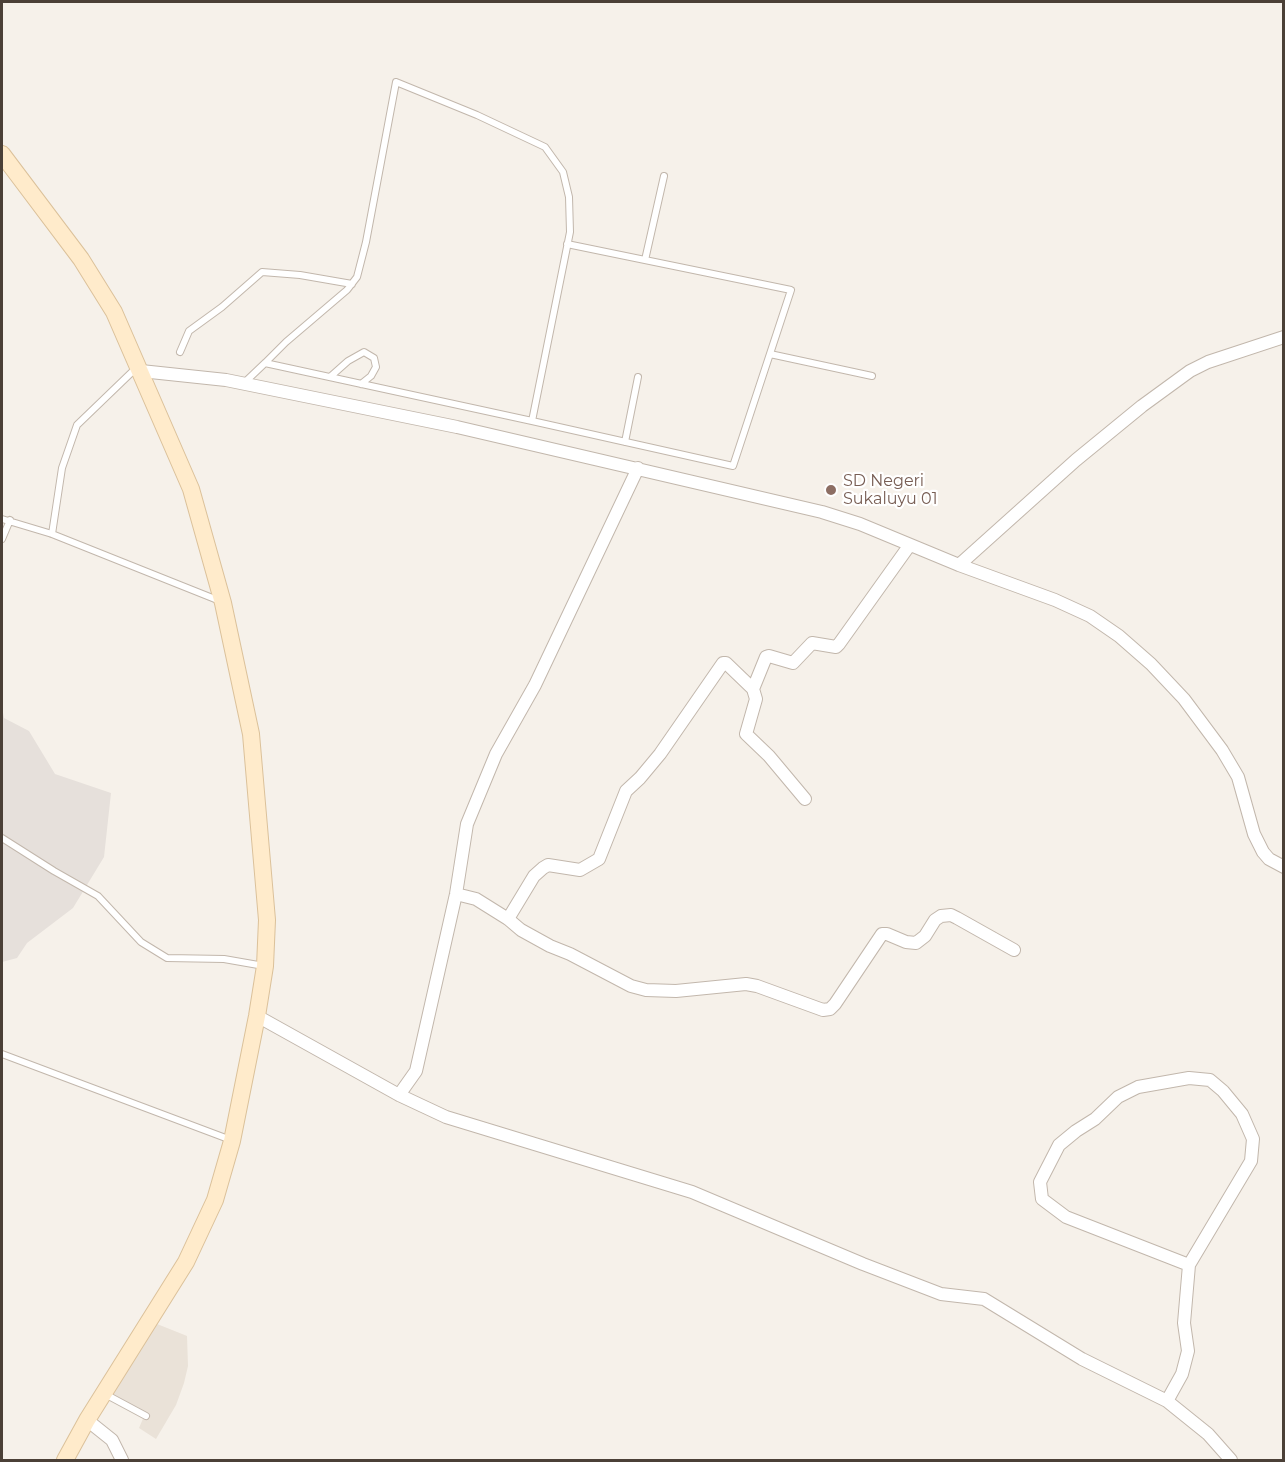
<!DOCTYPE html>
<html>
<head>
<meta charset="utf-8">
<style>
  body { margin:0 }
  #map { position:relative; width:1285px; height:1462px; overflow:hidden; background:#f6f1ea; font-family:Montserrat,sans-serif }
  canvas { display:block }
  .frame { position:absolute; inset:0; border:3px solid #4b4037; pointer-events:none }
</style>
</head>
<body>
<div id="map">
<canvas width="1285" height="1462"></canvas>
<div class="frame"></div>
</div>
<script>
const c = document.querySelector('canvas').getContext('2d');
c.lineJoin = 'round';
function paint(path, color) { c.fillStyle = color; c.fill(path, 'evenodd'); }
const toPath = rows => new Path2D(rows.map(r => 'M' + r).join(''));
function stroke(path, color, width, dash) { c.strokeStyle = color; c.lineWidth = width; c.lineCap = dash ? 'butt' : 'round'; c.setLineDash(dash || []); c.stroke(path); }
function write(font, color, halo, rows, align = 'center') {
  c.font = font + ' Montserrat,sans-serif'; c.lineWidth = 4.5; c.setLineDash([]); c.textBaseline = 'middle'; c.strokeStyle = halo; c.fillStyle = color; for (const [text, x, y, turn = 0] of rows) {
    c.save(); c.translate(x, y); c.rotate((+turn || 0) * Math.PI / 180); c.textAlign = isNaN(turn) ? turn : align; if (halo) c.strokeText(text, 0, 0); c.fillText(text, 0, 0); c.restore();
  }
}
paint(toPath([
  [152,1322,187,1336,188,1366,184,1383,176,1405,156,1439,139,1428,145,1414,107,1392]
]), '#eae2d8');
paint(toPath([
  [2,707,4,718,29,731,55,774,111,793,104,857,73,908,27,943,17,958,2,962]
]), '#e6e0db');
const lane = toPath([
  [645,260,664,176],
  [180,352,189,331,222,307,262,272,300,275,352,284],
  [770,354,872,376],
  [330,377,348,361,364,352,374,358,376,367,371,376,361,384],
  [244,383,265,363,286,342,347,290,357,277,366,242,396,82,477,115,545,147,563,172,569,197,570,232,532,421,265,363],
  [532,421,733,466,791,290,567,244],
  [625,442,638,377],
  [2,519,52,534,220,601],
  [52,534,62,468,77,425,132,372,138,371],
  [2,539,10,520],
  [2,838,54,871,98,896,141,942,167,958,224,959,264,966],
  [2,1054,231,1140],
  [105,1394,146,1416]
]);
const street = toPath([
  [141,371,226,380,457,427,822,512,860,524,959,565,1055,600,1090,616,1119,636,1151,664,1184,699,1222,750,1238,777,1254,834,1263,852,1269,859,1284,867],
  [959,565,1076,460,1142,406,1190,371,1208,362,1284,337],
  [753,689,756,699,746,734,769,756,805,799],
  [456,894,476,899,508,919,521,930,550,946,570,954,631,986,646,990,676,991,746,984,757,986,823,1010,830,1009,835,1004,882,934,887,934,906,942,916,943,925,936,935,920,941,916,951,915,957,918,1014,950],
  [508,919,534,876,543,868,548,865,580,870,599,859,626,791,640,778,660,754,723,663,726,663,753,689,766,657,769,656,793,663,812,643,836,647,839,644,909,546],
  [257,1016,399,1095,446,1117,692,1192,863,1264,941,1294,984,1299,1082,1359,1167,1401,1208,1434,1231,1460],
  [399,1095,416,1071,456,894,467,824,496,754,535,685,638,468],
  [1167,1401,1182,1374,1188,1351,1184,1323,1189,1265,1251,1161,1253,1139,1242,1114,1223,1091,1210,1080,1189,1078,1138,1087,1118,1097,1095,1119,1076,1131,1059,1145,1040,1182,1042,1199,1066,1217,1189,1265],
  [87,1420,112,1440,122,1460]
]);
const secondary = toPath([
  [2,154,81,259,114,312,191,489,223,603,251,734,267,920,265,966,257,1016,232,1141,215,1200,186,1262,87,1420,65,1460]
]);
stroke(lane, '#c2b7ac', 8);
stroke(street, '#c2b7ac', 14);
stroke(secondary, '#dbc19a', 18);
stroke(lane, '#fff', 6);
stroke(street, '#fff', 12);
stroke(secondary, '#ffebcb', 16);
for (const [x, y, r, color] of [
  [831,490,6,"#8d6e63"]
]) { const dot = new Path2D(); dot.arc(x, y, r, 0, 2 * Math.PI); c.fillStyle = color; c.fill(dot); stroke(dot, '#fff', 2); }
write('16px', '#785e54', '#fff', [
  ["SD Negeri",843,481],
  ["Sukaluyu 01",843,499]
], 'left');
</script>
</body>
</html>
